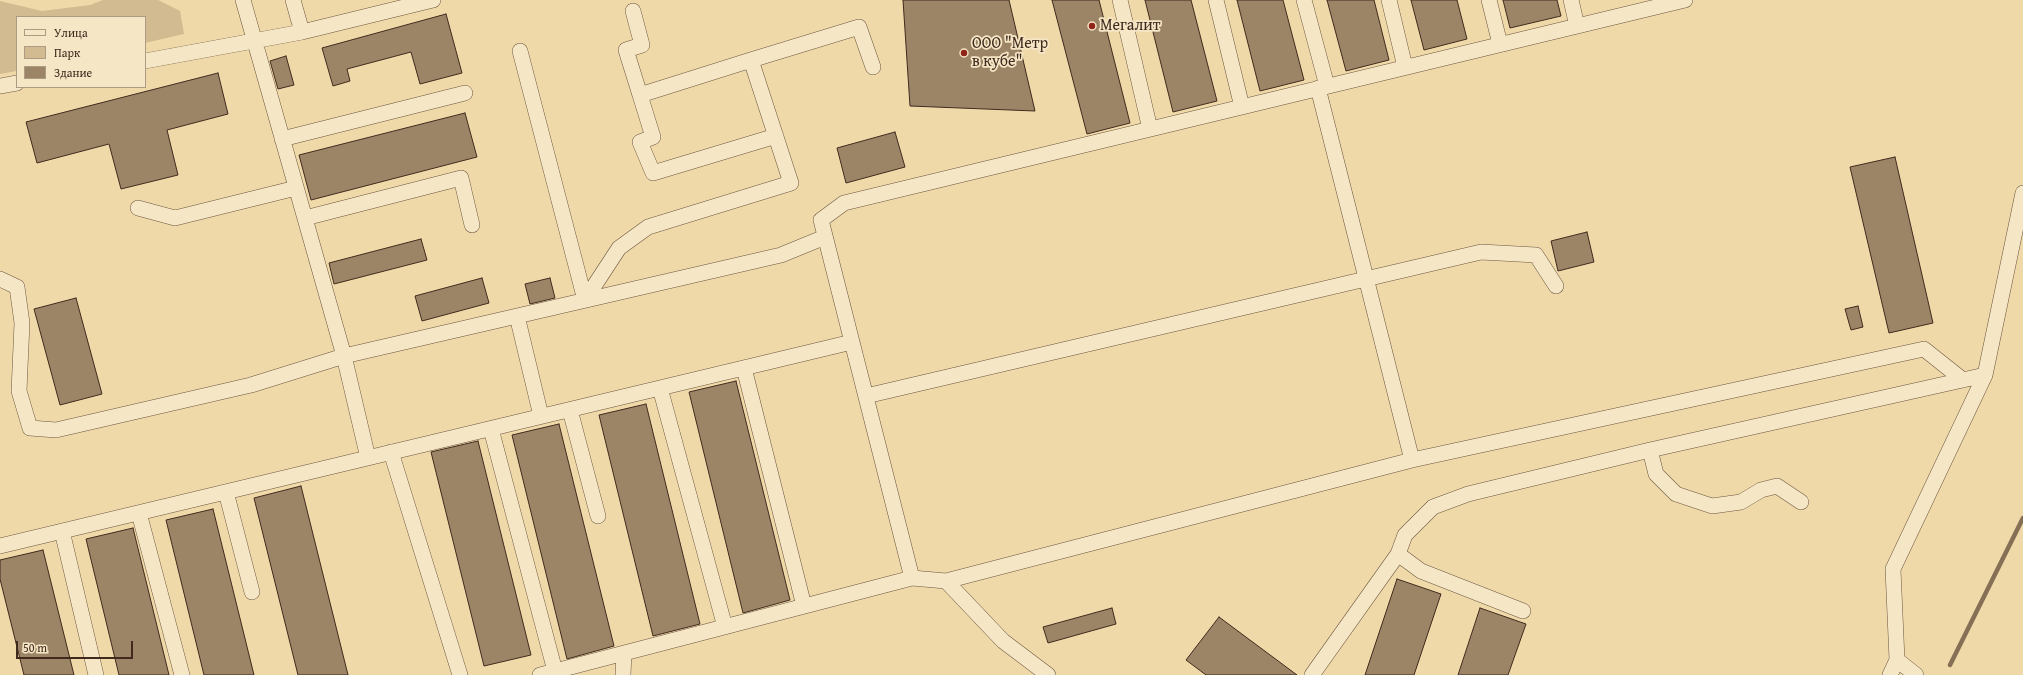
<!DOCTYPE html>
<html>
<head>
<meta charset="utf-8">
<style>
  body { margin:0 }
  #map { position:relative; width:2023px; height:675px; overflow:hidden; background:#f0d9a8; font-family:"Gentium Book Plus",serif }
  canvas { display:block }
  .legend { position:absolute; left:16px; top:16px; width:130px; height:72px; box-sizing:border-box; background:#f5e6c6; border:1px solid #ad9b83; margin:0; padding:5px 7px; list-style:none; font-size:12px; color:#402a1e }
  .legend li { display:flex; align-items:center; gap:8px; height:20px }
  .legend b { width:20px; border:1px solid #ad9b83 }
  .scale { position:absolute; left:16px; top:641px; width:117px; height:18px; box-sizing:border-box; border:2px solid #402a1e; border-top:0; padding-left:5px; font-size:12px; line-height:14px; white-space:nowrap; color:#402a1e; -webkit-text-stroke:3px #f5e6c6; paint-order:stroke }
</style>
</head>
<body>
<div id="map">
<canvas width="2023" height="675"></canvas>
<ul class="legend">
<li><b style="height:5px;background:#f5e6c6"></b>Улица</li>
<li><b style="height:11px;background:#d2bb91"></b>Парк</li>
<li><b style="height:11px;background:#9c8566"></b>Здание</li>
</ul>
<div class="scale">50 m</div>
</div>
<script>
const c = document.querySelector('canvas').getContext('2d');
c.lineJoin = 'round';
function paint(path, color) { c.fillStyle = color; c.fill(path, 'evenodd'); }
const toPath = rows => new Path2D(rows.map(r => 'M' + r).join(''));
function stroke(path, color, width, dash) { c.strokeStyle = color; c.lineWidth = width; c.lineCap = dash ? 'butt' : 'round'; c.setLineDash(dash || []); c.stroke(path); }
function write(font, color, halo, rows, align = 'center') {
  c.font = font + ' "Gentium Book Plus",serif'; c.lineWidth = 3.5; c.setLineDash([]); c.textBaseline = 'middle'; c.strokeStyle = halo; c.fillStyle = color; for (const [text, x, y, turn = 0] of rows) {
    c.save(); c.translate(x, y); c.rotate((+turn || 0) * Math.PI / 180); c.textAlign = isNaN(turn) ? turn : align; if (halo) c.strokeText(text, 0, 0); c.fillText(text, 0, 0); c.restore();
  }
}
paint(toPath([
  [103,0,158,0,180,11,184,34,145,43,145,17,17,17,17,71,0,74,0,1,42,11,90,5]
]), '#d2bb91');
stroke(toPath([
  [1950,665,2023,518]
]), '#867055', 4.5);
const building = toPath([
  [903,0,1009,0,1035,111,910,106,903,0],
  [1052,0,1099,0,1130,123,1087,134,1052,0],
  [1145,0,1191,0,1217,101,1173,112,1145,0],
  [1237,0,1283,0,1304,80,1260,91,1237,0],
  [1327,0,1374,0,1389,60,1346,71,1327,0],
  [1411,0,1457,0,1467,39,1424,50,1411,0],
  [1503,0,1557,0,1561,16,1510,28,1503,0],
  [446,14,462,73,420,84,411,52,347,69,350,81,333,86,322,48,446,14],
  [286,56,294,85,278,89,270,61,286,56],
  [218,73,228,114,167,130,178,175,121,189,109,144,37,163,26,122,218,73],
  [465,113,477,157,311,200,299,155,465,113],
  [895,132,905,167,846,183,837,148,895,132],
  [1895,157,1933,323,1889,333,1850,167,1895,157],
  [1587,232,1594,262,1558,271,1551,241,1587,232],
  [421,239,427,260,334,284,329,263,421,239],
  [482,278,489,303,422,321,415,296,482,278],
  [550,278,555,298,530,304,525,284,550,278],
  [76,298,102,394,60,405,34,309,76,298],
  [1858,306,1863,327,1851,330,1845,309,1858,306],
  [736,381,790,600,743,613,689,392,736,381],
  [646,404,700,624,653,636,599,415,646,404],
  [559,424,614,646,567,659,512,435,559,424],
  [478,441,531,655,484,666,431,452,478,441],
  [301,486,348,675,298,675,254,498,301,486],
  [213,509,254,675,204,675,166,520,213,509],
  [133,528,169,675,119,675,86,539,133,528],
  [43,550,74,675,24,675,0,579,0,560,43,550],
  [1397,579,1441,594,1414,675,1365,675,1397,579],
  [1112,608,1116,624,1048,643,1043,627,1112,608],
  [1480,608,1526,624,1508,675,1458,675,1480,608],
  [1219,617,1297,675,1206,675,1186,660,1219,617]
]);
paint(building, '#9c8566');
stroke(building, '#402a1e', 1);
const minor = toPath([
  [243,0,344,356,368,458],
  [293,0,302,32,433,0],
  [1120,0,1150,129],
  [1216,0,1242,107],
  [1304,0,1327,86],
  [1389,0,1405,67],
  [1489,0,1500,44],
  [1571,0,1577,26],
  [520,51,585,300],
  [751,60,859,27,873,67],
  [145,61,302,32],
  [0,86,17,83],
  [1318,88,1412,460,1924,349,1963,380],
  [640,95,653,137,640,142,653,173,776,136],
  [282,139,465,93],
  [138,208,175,218,296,188],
  [305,218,461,178,472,225],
  [0,279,17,287,22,323,19,391,30,428,56,430,251,385,344,356,781,255,825,237],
  [585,300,619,248,648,227,791,183,751,60,640,95,626,50,642,45,633,11],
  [517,316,541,416],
  [744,368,804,606],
  [660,388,725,627],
  [866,396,1481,252,1536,255,1556,286],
  [570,410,598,516],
  [491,429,555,671],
  [391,452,460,675],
  [226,492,252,592],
  [1801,502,1777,486,1761,490,1741,502,1712,506,1676,494,1656,474,1650,450,1985,375],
  [139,513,182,675],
  [62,531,96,675],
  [0,546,852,342],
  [946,581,1412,460],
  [1523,611,1421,571,1398,554,1405,535,1433,507,1468,494,1650,450],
  [1897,660,1916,675],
  [540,675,912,578],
  [623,675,624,653],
  [1048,675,1003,641,946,581,912,578,821,220,844,203,1685,0],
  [1312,675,1398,554],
  [1890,675,1897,660,1893,569,1985,375,2023,193]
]);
stroke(minor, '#6c5640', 16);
stroke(minor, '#f5e6c6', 15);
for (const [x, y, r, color] of [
  [1092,26,4,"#8f2418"],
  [964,53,4,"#8f2418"]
]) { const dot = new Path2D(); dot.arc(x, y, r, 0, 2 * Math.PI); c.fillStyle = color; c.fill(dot); stroke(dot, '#f5e6c6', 1.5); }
write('16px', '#402a1e', '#f5e6c6', [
  ["Мегалит",1100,26],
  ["ООО \"Метр",972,44],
  ["в кубе\"",972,62]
], 'left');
</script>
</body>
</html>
